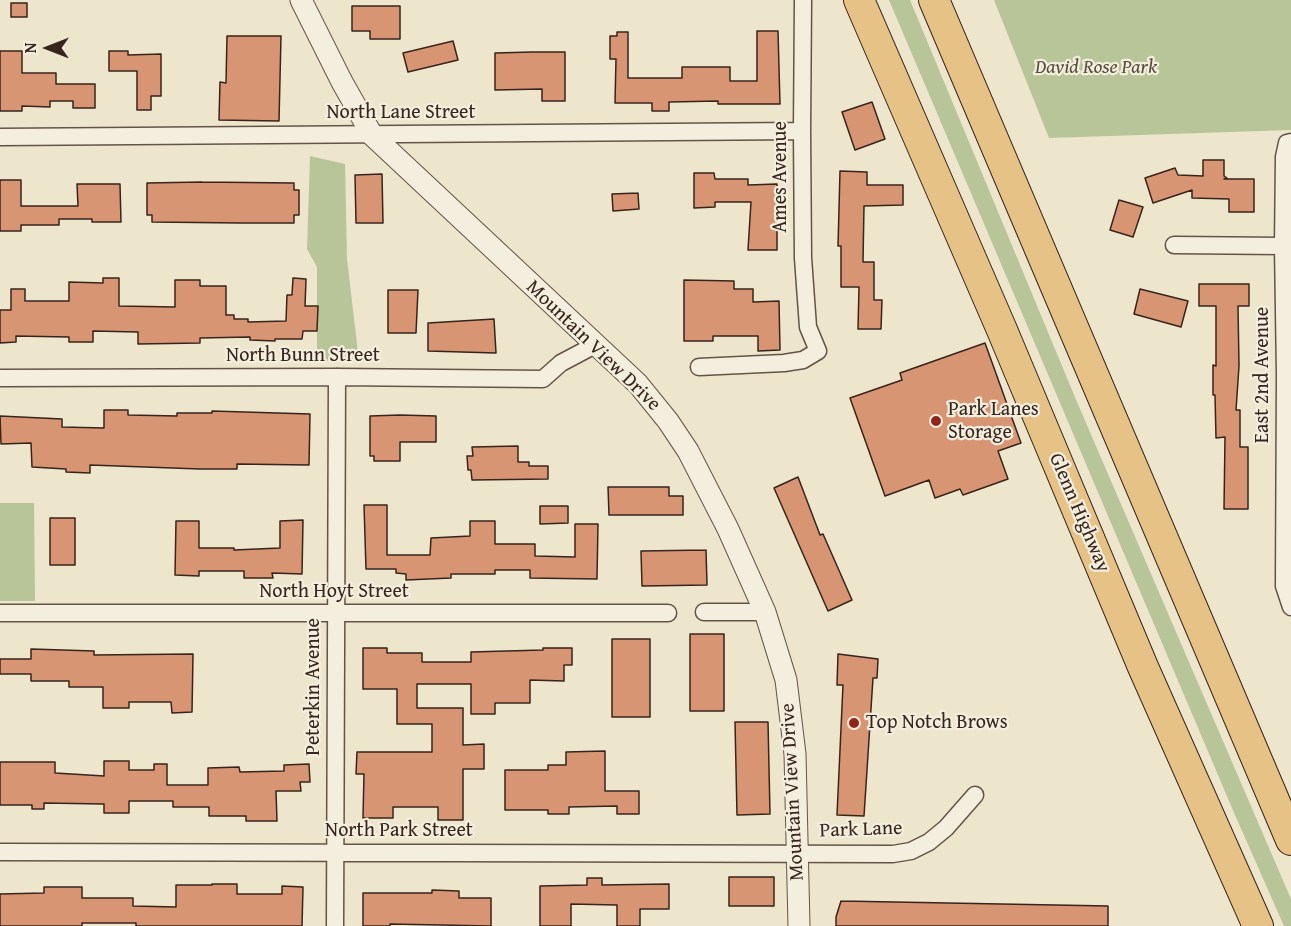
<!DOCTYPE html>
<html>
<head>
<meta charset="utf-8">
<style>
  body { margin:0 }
  #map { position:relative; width:1291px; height:926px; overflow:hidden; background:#ede5cc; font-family:"Gentium Book Plus",serif }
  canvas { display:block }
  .north { position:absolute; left:18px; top:18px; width:60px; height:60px; -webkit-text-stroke:4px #f3eede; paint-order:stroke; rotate:270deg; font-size:16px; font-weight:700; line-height:24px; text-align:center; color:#37241c }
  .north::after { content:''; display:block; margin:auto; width:21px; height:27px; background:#37241c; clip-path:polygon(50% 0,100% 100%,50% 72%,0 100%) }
</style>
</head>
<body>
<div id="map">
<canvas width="1291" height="926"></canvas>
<div class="north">N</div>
</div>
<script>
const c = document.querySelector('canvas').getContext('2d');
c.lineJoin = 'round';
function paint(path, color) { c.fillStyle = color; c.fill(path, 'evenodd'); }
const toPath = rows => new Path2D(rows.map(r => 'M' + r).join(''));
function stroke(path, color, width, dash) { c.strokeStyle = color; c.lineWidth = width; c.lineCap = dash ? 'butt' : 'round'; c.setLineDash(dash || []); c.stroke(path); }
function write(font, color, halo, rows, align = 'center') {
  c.font = font + ' "Gentium Book Plus",serif'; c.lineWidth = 4.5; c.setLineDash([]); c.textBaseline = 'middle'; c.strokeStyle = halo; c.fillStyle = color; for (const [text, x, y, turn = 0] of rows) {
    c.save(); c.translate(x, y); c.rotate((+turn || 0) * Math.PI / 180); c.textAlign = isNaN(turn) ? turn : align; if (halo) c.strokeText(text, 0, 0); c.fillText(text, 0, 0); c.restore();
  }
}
paint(toPath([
  [889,0,910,0,1077,402,1291,899,1291,926,1284,926,1235,815],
  [994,0,1291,0,1291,130,1049,138],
  [310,156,345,164,347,259,359,361,317,361,317,267,307,249],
  [0,503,34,503,35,601,0,601]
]), '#b8c598');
const building = toPath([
  [11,3,27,3,27,17,11,17,11,3],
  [352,6,400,6,400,39,370,39,370,31,352,31,352,6],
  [757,31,778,31,780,104,718,104,718,101,669,102,669,111,652,111,652,103,615,103,616,59,610,59,610,36,617,36,617,32,628,32,628,78,682,78,682,67,730,67,730,81,757,81,757,31],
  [227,36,281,36,279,121,219,120,220,82,226,83,227,36],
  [453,41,458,60,408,72,403,53,453,41],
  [0,51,22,51,22,73,56,73,56,84,95,84,95,108,73,108,73,101,50,101,50,107,22,106,22,111,0,111,0,51],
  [109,51,128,51,128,55,161,54,161,96,151,96,151,110,137,110,137,71,109,71,109,51],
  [532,52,565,52,565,101,542,101,542,89,495,90,495,53,532,52],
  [872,102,885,139,855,150,842,112,872,102],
  [1203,160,1224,160,1224,176,1227,178,1224,179,1254,179,1254,212,1229,212,1229,199,1192,198,1192,190,1153,203,1145,178,1175,168,1178,175,1203,176,1203,160],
  [840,171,867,172,867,185,903,185,903,205,864,206,863,262,874,262,874,300,882,300,881,329,858,329,859,287,841,287,841,246,838,246,840,171],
  [694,173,714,173,715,179,748,179,748,185,777,184,777,250,748,250,751,202,715,202,715,207,694,208,694,173],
  [382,174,383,223,356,223,355,175,382,174],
  [0,180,21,180,21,206,78,206,77,184,120,184,121,222,92,222,92,219,59,219,59,225,21,225,21,231,0,231,0,180],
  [202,182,294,183,294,190,299,190,299,215,294,215,294,223,241,223,152,222,152,215,147,215,147,183,202,182],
  [638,193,639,209,613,211,612,194,638,193],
  [1119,200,1143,207,1133,237,1110,230,1119,200],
  [103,278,119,278,119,306,175,307,175,280,200,280,200,286,226,286,226,315,234,315,234,319,248,319,248,322,286,321,287,295,292,295,293,278,306,279,305,306,318,306,317,331,303,331,302,339,275,339,275,341,250,340,250,337,200,338,200,343,138,344,138,332,93,331,93,342,69,342,69,337,16,336,16,342,0,343,0,310,11,310,11,289,25,289,25,301,69,301,69,282,103,283,103,278],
  [684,280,734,281,734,289,753,289,753,302,779,301,780,350,758,351,758,336,713,336,713,341,684,341,684,280],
  [1199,284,1249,284,1249,306,1238,306,1239,366,1236,410,1240,410,1240,447,1248,447,1248,509,1224,509,1225,437,1216,438,1215,395,1213,395,1213,365,1216,366,1216,306,1199,306,1199,284],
  [1140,289,1188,301,1181,327,1134,314,1140,289],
  [388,290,418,290,416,333,388,333,388,290],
  [494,319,496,353,428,351,428,323,494,319],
  [985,343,1021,443,998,451,1008,479,963,495,960,489,935,498,929,480,885,496,850,398,902,380,900,373,985,343],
  [104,410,128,410,128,415,177,416,177,413,212,413,212,411,310,414,309,465,237,464,237,469,200,469,90,465,90,473,66,472,66,469,32,467,31,443,1,444,0,416,62,419,62,427,104,428,104,410],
  [400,415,436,416,436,442,400,442,400,461,374,461,374,456,370,456,370,416,400,415],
  [518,446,518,462,529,462,529,466,548,466,548,479,472,480,471,470,468,470,467,456,473,456,472,447,518,446],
  [798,477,820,535,823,534,852,600,828,611,774,488,798,477],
  [608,487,669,487,669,496,683,496,683,515,609,515,608,487],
  [364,505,387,505,387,555,430,555,431,538,470,536,470,521,495,521,495,544,535,544,535,556,575,557,575,524,598,524,597,579,530,578,530,570,495,570,495,574,451,574,451,578,406,580,406,574,396,573,396,569,366,569,364,505],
  [540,506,568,506,568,523,540,524,540,506],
  [50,518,75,518,75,565,50,565,50,518],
  [303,520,302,574,272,573,273,578,244,578,244,571,199,571,199,576,175,575,176,521,199,521,199,548,234,548,234,550,280,548,280,521,303,520],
  [706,550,707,585,642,586,641,551,706,550],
  [690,634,724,634,724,711,690,711,690,634],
  [612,639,650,639,650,717,612,717,612,639],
  [363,648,387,648,387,653,422,653,422,662,471,662,471,652,543,650,543,648,572,648,572,665,564,665,564,681,530,680,530,703,495,703,495,714,471,714,471,684,417,684,417,708,463,708,463,745,484,744,484,769,463,769,463,820,438,820,438,807,393,807,393,818,363,818,364,774,356,774,357,752,432,752,432,724,397,724,397,689,363,689,363,648],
  [31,649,94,651,94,655,193,654,192,712,172,713,171,702,129,702,129,708,103,708,103,687,69,687,69,681,31,681,31,674,0,674,0,659,31,659,31,649],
  [838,654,878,659,877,678,873,678,864,816,837,815,843,685,837,685,838,654],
  [735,722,768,722,770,814,737,815,735,722],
  [605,751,605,791,639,791,639,814,617,814,617,806,569,807,569,814,548,814,548,810,505,810,505,770,548,770,548,765,566,765,566,752,605,751],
  [104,761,129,761,129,770,154,770,154,764,167,764,167,785,208,785,208,768,239,767,240,772,284,771,284,765,309,764,310,782,300,782,301,791,276,791,277,821,246,821,246,816,209,816,209,807,173,807,173,801,129,801,129,813,104,813,104,804,44,803,44,809,32,809,32,805,0,805,0,762,55,762,55,773,104,776,104,761],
  [729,877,774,877,774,906,729,906,729,877],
  [587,878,602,878,602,885,669,884,669,909,640,909,640,926,617,926,617,905,571,904,571,926,540,926,540,886,587,885,587,878],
  [212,884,237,884,237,894,282,894,282,886,303,887,302,926,136,926,136,923,82,923,82,926,0,926,0,894,44,893,44,887,82,887,82,898,133,898,133,906,176,907,176,885,212,885,212,884],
  [432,890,459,891,459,898,491,898,491,926,390,924,390,926,363,926,363,893,432,893,432,890],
  [841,901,1108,906,1108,926,836,926,836,917,841,901]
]);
paint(building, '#d89573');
stroke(building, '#37241c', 1.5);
const minor = toPath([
  [0,137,802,131],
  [1291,142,1287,143,1284,157,1283,246,1285,375,1284,586,1291,607],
  [1174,245,1283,246],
  [699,367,784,363,803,360,818,351,808,327,803,258,802,131,803,0],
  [0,378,337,377,543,379,561,363,595,345],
  [704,612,765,612],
  [0,613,668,613],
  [0,852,893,854,911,851,929,842,946,828,975,795],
  [335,926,337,377]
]);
const tertiary = toPath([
  [301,0,342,82,372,135,638,384,668,421,688,451,728,529,765,612,786,680,795,754,799,926]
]);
const motorway = toPath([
  [859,0,1002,330,1143,667,1258,926],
  [934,0,1291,840]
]);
stroke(minor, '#645448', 19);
stroke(tertiary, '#645448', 23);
stroke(motorway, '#37241c', 32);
stroke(minor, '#f3eede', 16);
stroke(tertiary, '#f3eede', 21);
stroke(motorway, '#e6c286', 30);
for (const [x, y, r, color] of [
  [936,421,6,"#8f2418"],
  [854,723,6,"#8f2418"]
]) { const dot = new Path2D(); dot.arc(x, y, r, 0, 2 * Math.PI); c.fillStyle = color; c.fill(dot); stroke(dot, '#f3eede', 2); }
write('italic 20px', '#574c3b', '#f3eede', [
  ["David Rose Park",1096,68]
]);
write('20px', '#37241c', '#f3eede', [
  ["North Lane Street",401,113],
  ["Ames Avenue",781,177,-90],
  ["Mountain View Drive",593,346,44],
  ["North Bunn Street",303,356],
  ["East 2nd Avenue",1263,375,-90],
  ["Glenn Highway",1079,513,67],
  ["North Hoyt Street",334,592],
  ["Peterkin Avenue",314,687,-90],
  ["Mountain View Drive",793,792,-93],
  ["Park Lane",861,830,-2],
  ["North Park Street",399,831]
]);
write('20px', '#37241c', '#f3eede', [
  ["Park Lanes",948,410],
  ["Storage",948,433],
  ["Top Notch Brows",866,723]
], 'left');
</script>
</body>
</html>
